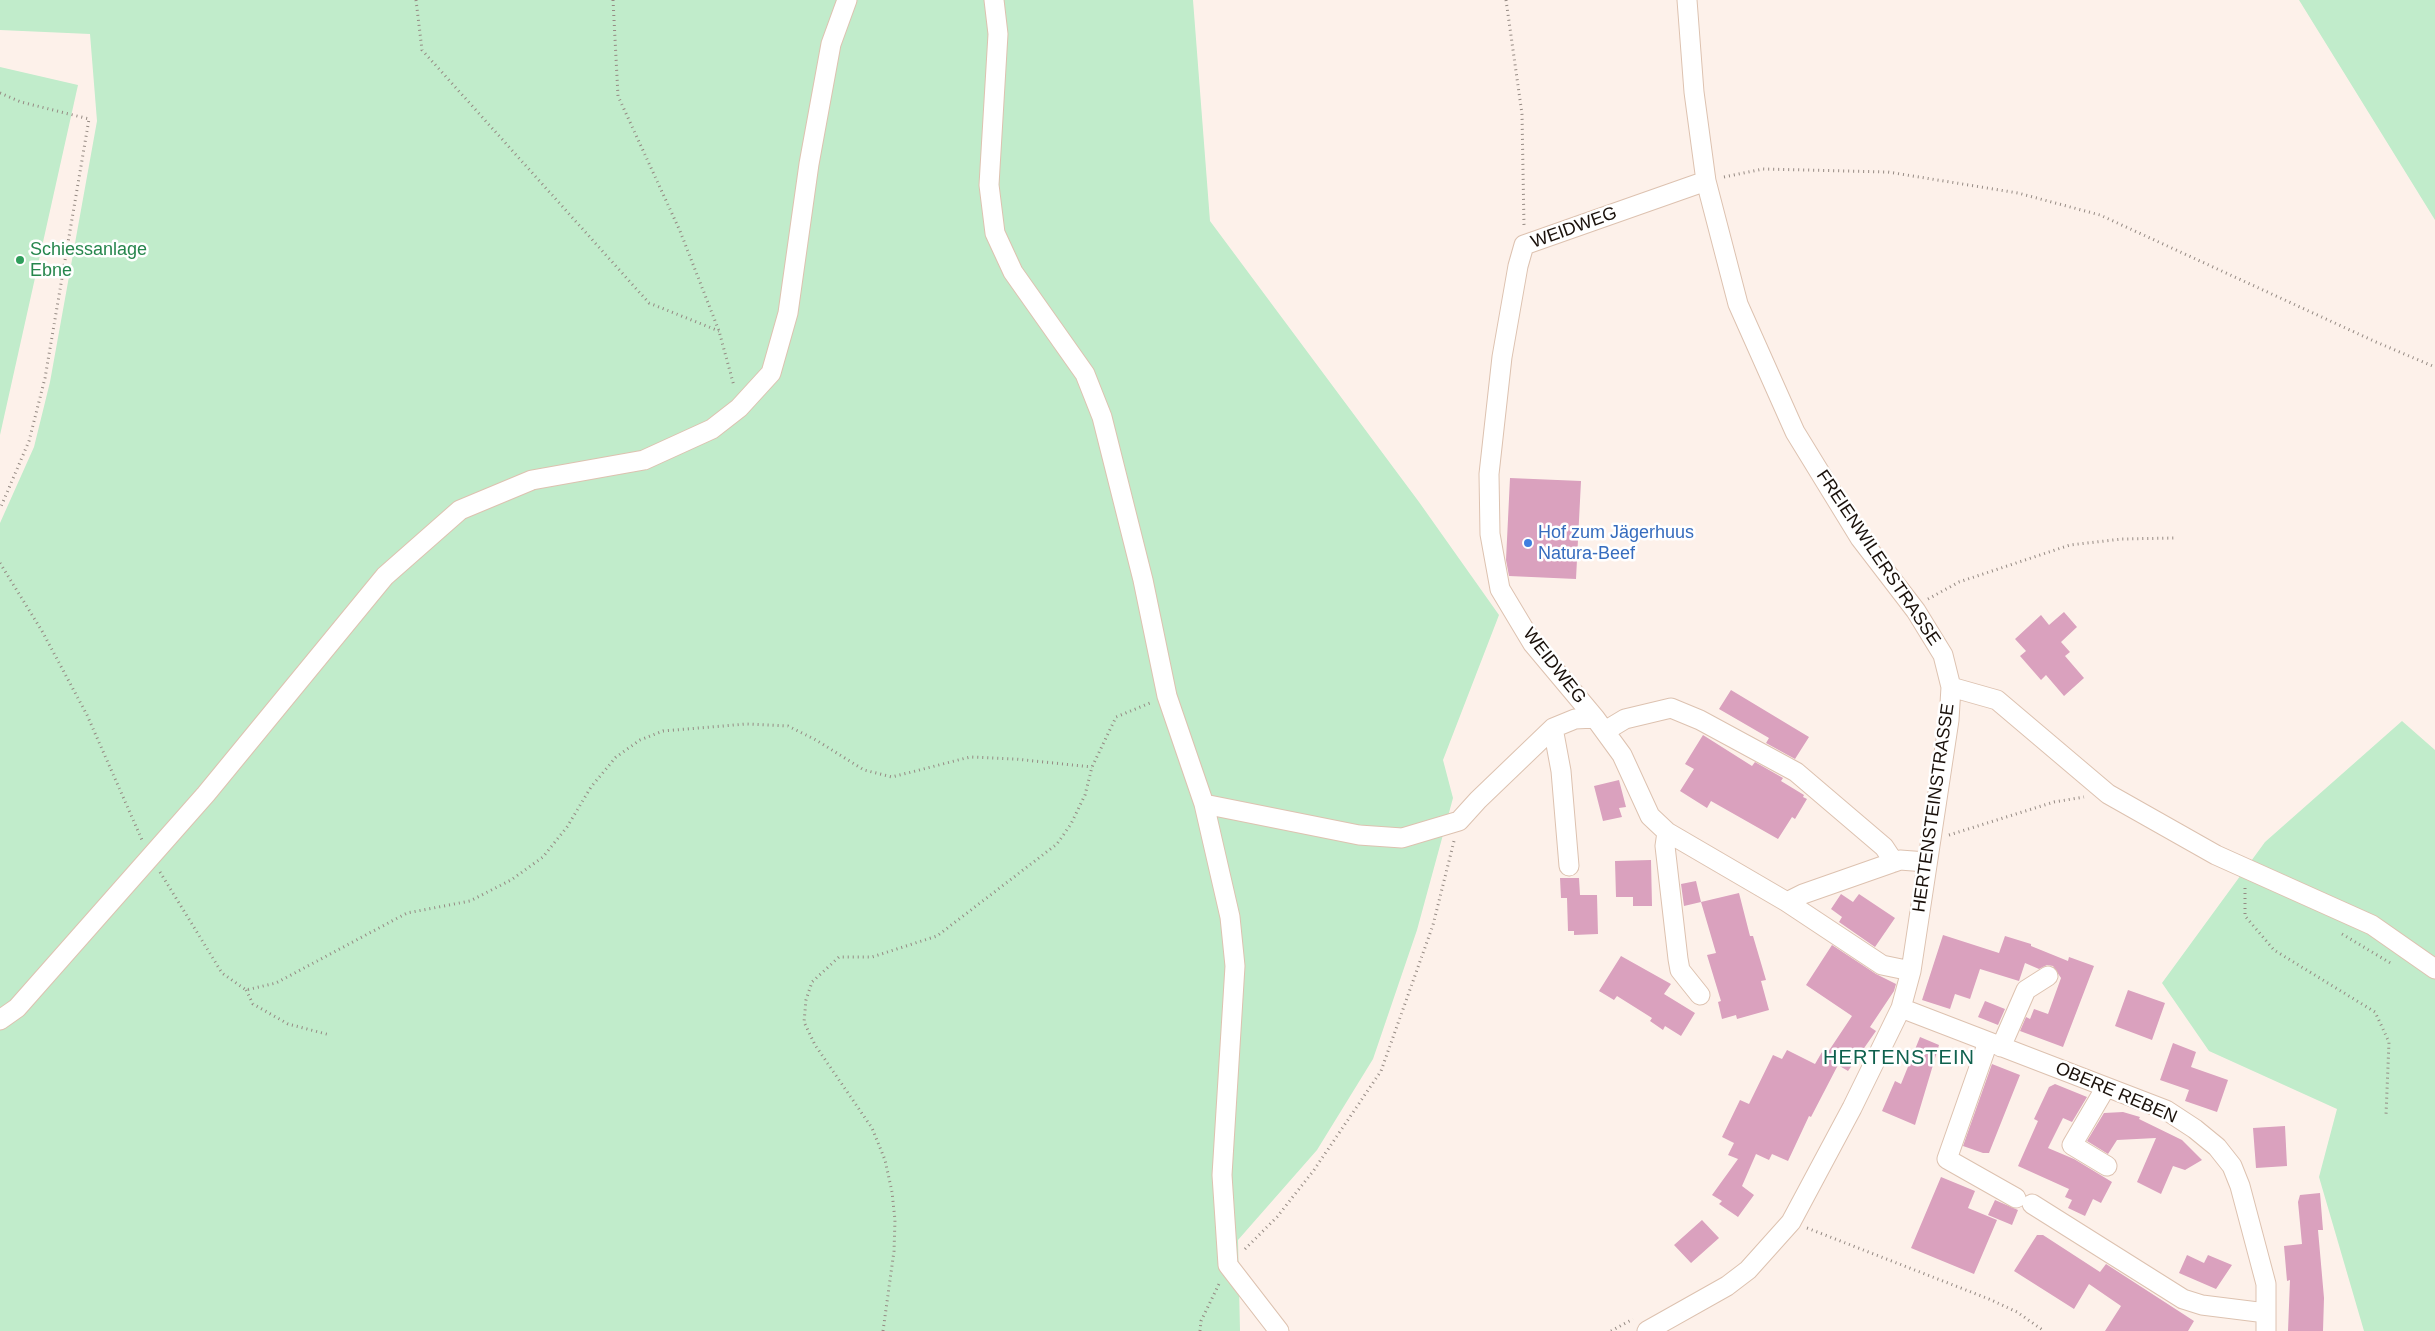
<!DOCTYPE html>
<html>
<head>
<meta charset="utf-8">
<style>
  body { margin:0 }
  canvas { display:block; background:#fdf1ea }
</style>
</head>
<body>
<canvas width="2435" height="1331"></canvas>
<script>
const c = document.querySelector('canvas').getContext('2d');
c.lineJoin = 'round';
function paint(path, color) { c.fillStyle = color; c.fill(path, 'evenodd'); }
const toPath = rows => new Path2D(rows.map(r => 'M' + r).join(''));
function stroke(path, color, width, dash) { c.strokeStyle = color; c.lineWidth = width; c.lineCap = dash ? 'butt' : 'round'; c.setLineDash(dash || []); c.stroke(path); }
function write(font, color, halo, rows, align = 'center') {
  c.font = font + ' Arial,sans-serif'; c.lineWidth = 5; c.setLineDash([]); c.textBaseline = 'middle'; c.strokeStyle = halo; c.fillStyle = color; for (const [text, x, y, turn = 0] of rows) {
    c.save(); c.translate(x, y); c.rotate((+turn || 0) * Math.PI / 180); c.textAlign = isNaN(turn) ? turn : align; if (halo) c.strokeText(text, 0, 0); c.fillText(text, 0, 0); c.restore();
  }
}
paint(toPath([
  [0,0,1193,0,1210,221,1419,502,1499,615,1443,760,1453,798,1417,930,1373,1059,1317,1150,1238,1240,1240,1331,0,1331,0,523,34,447,50,382,97,121,90,34,0,30],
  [2299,0,2435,0,2435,220],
  [0,67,78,85,0,435],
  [2402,721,2435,750,2435,1331,2364,1331,2319,1177,2337,1109,2209,1051,2162,983,2265,842]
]), '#c1eccb');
paint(toPath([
  [1510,478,1581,481,1576,579,1509,576,1506,560],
  [2064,612,2077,627,2061,642,2070,652,2065,656,2084,678,2064,696,2046,675,2041,680,2020,656,2026,651,2015,639,2041,615,2049,625],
  [1731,690,1809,737,1795,759,1766,743,1769,738,1719,709],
  [1703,735,1752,766,1755,762,1783,778,1781,781,1804,795,1803,797,1807,799,1795,819,1792,817,1778,839,1711,801,1707,808,1680,791,1694,769,1685,764],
  [1619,780,1626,807,1619,808,1622,817,1603,821,1594,786],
  [1651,860,1652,906,1633,906,1633,897,1616,897,1615,861],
  [1560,878,1579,878,1580,895,1597,895,1598,934,1574,935,1574,931,1568,931,1567,898,1561,898],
  [1696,881,1701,902,1684,906,1681,884],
  [1739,893,1750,936,1753,936,1766,980,1761,981,1769,1010,1737,1019,1736,1015,1722,1019,1718,1002,1721,1001,1707,955,1716,953,1701,902],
  [1841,894,1853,902,1859,894,1895,918,1875,947,1839,922,1842,917,1831,909],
  [1943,935,1999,953,2005,936,2031,944,2031,946,2068,961,2069,957,2094,966,2063,1047,2020,1031,2026,1017,2030,1019,2034,1009,2048,1014,2061,978,2053,966,2047,965,2039,969,2025,963,2019,981,1980,969,1970,999,1955,994,1950,1009,1922,1000],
  [1832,945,1876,974,1896,984,1894,991,1870,1027,1876,1031,1848,1071,1838,1065,1811,1117,1809,1116,1788,1161,1772,1154,1769,1160,1756,1154,1742,1186,1754,1195,1738,1217,1719,1204,1722,1201,1712,1195,1738,1159,1728,1155,1734,1143,1722,1137,1740,1100,1749,1104,1773,1055,1782,1059,1787,1050,1815,1064,1822,1052,1826,1055,1852,1016,1806,985],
  [1621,956,1671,984,1664,994,1695,1013,1681,1036,1665,1026,1663,1030,1650,1021,1652,1018,1617,996,1614,1000,1599,991],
  [2128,990,2165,1003,2152,1040,2115,1026],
  [1985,1001,2005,1009,1998,1025,1978,1017],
  [1920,1037,1939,1045,1915,1125,1882,1111,1895,1081,1901,1084],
  [2173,1043,2196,1052,2191,1067,2228,1080,2217,1112,2185,1101,2189,1090,2160,1080],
  [1992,1064,2020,1075,1989,1153,1983,1153,1963,1146],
  [2055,1084,2087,1097,2072,1122,2063,1118,2048,1148,2074,1159,2112,1182,2101,1203,2093,1199,2085,1216,2068,1208,2072,1200,2065,1197,2069,1189,2018,1166,2038,1121,2034,1119,2049,1087],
  [2123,1112,2140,1117,2139,1119,2182,1140,2202,1160,2185,1170,2173,1166,2161,1194,2137,1182,2156,1138,2117,1140,2108,1154,2087,1141,2104,1113],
  [2285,1126,2287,1166,2256,1168,2253,1128],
  [1941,1177,1975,1191,1968,1208,1997,1220,1974,1274,1911,1248],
  [2320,1193,2323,1230,2318,1230,2324,1298,2323,1331,2288,1331,2290,1280,2287,1281,2284,1246,2302,1244,2298,1202,2300,1195],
  [1995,1200,2018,1210,2012,1225,1988,1215],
  [1702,1220,1719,1238,1691,1263,1674,1245],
  [2037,1235,2043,1235,2100,1272,2106,1264,2194,1321,2188,1331,2105,1331,2121,1306,2089,1284,2074,1309,2014,1271],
  [2187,1255,2204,1263,2208,1255,2232,1265,2216,1289,2179,1273]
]), '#daa1be');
const minor = toPath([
  [994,0,998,34,989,185,995,233,1013,272,1085,374,1102,417,1143,580,1167,696,1204,804,1230,917,1235,966,1222,1175,1228,1265,1279,1331],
  [1706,181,1524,245,1518,266,1502,357,1489,474,1490,534,1500,589,1533,644,1595,718,1622,755,1650,816,1667,832,1787,902,1882,965,1911,971],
  [1951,687,1997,700,2108,794,2216,855,2372,925,2435,969],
  [1553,728,1561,771,1569,866],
  [1605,731,1625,719,1671,708,1700,720,1796,772,1884,847,1894,862],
  [1204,804,1359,835,1402,838,1459,821,1478,800,1553,728,1575,719,1595,718],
  [1667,832,1665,846,1678,959,1680,970,1700,995],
  [1787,902,1803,894,1900,860,1926,862],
  [1901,1008,2166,1110,2195,1129,2217,1147,2232,1166,2240,1186,2266,1284,2266,1331],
  [0,1020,17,1008,206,794,385,576,460,510,532,480,644,460,712,429,739,408,771,373,788,313,809,164,831,44,847,0],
  [1988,1042,1947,1159,2016,1198],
  [2001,1047,2026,990,2048,976],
  [2106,1087,2072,1145,2107,1166],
  [2032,1204,2183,1299,2202,1305,2266,1313],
  [1647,1331,1727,1286,1748,1270,1791,1222,1852,1108,1901,1008,1911,971,1949,720,1951,687,1943,655,1916,611,1860,538,1795,432,1738,304,1706,181,1694,92,1687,0]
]);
stroke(minor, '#ddc2b0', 21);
stroke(toPath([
  [416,0,422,50,649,303,719,331],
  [613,0,618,96,680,231,719,331,734,386],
  [1506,0,1522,114,1524,226],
  [0,93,21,102,89,119,45,378,29,441,0,509],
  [1724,177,1763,169,1888,172,2018,193,2100,215,2376,342,2435,367],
  [0,563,42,631,87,715,142,840],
  [1928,599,1959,582,2070,545,2122,539,2174,538],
  [1949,835,2054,802,2084,797],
  [160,872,222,973,246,990,276,983,407,913,470,901,511,880,543,857,567,827,591,787,616,757,640,740,663,731,746,724,788,726,816,740,864,770,892,777,970,757,1015,759,1092,767],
  [2245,888,2245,916,2274,950,2375,1012,2389,1042,2386,1115],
  [2342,934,2392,964],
  [246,990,253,1004,288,1024,330,1035],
  [1807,1228,1989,1299,2017,1312,2044,1331],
  [1245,1249,1277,1217,1314,1170,1381,1071,1433,925,1454,841],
  [883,1331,894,1251,895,1220,892,1192,885,1160,872,1128,815,1045,804,1022,806,1000,812,982,839,957,872,957,937,936,1057,844,1071,824,1085,795,1092,767,1116,717,1150,703],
  [1200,1331,1201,1321,1219,1284],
  [1611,1331,1633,1319]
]), '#958a83', 3, [1, 4]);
stroke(minor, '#fff', 19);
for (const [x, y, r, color] of [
  [20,260,5,"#2e9e5b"],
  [1528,543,5,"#3f7fe0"]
]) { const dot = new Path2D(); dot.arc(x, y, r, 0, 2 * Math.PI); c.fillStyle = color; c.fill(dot); stroke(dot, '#fff', 2); }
write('18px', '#19100a', '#fff', [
  ["WEIDWEG",1574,228,-20],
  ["FREIENWILERSTRASSE",1878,558,56],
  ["WEIDWEG",1554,666,52],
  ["HERTENSTEINSTRASSE",1934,808,-82],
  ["OBERE REBEN",2116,1093,23]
]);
write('18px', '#27864d', '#fff', [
  ["Schiessanlage",30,250],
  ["Ebne",30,271]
], 'left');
write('18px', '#366cbe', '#fff', [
  ["Hof zum Jägerhuus",1538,533],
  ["Natura-Beef",1538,554]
], 'left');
c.letterSpacing = '1px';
write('20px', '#0f614e', '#fff', [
  ["HERTENSTEIN",1899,1058]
]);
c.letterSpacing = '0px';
</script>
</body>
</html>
